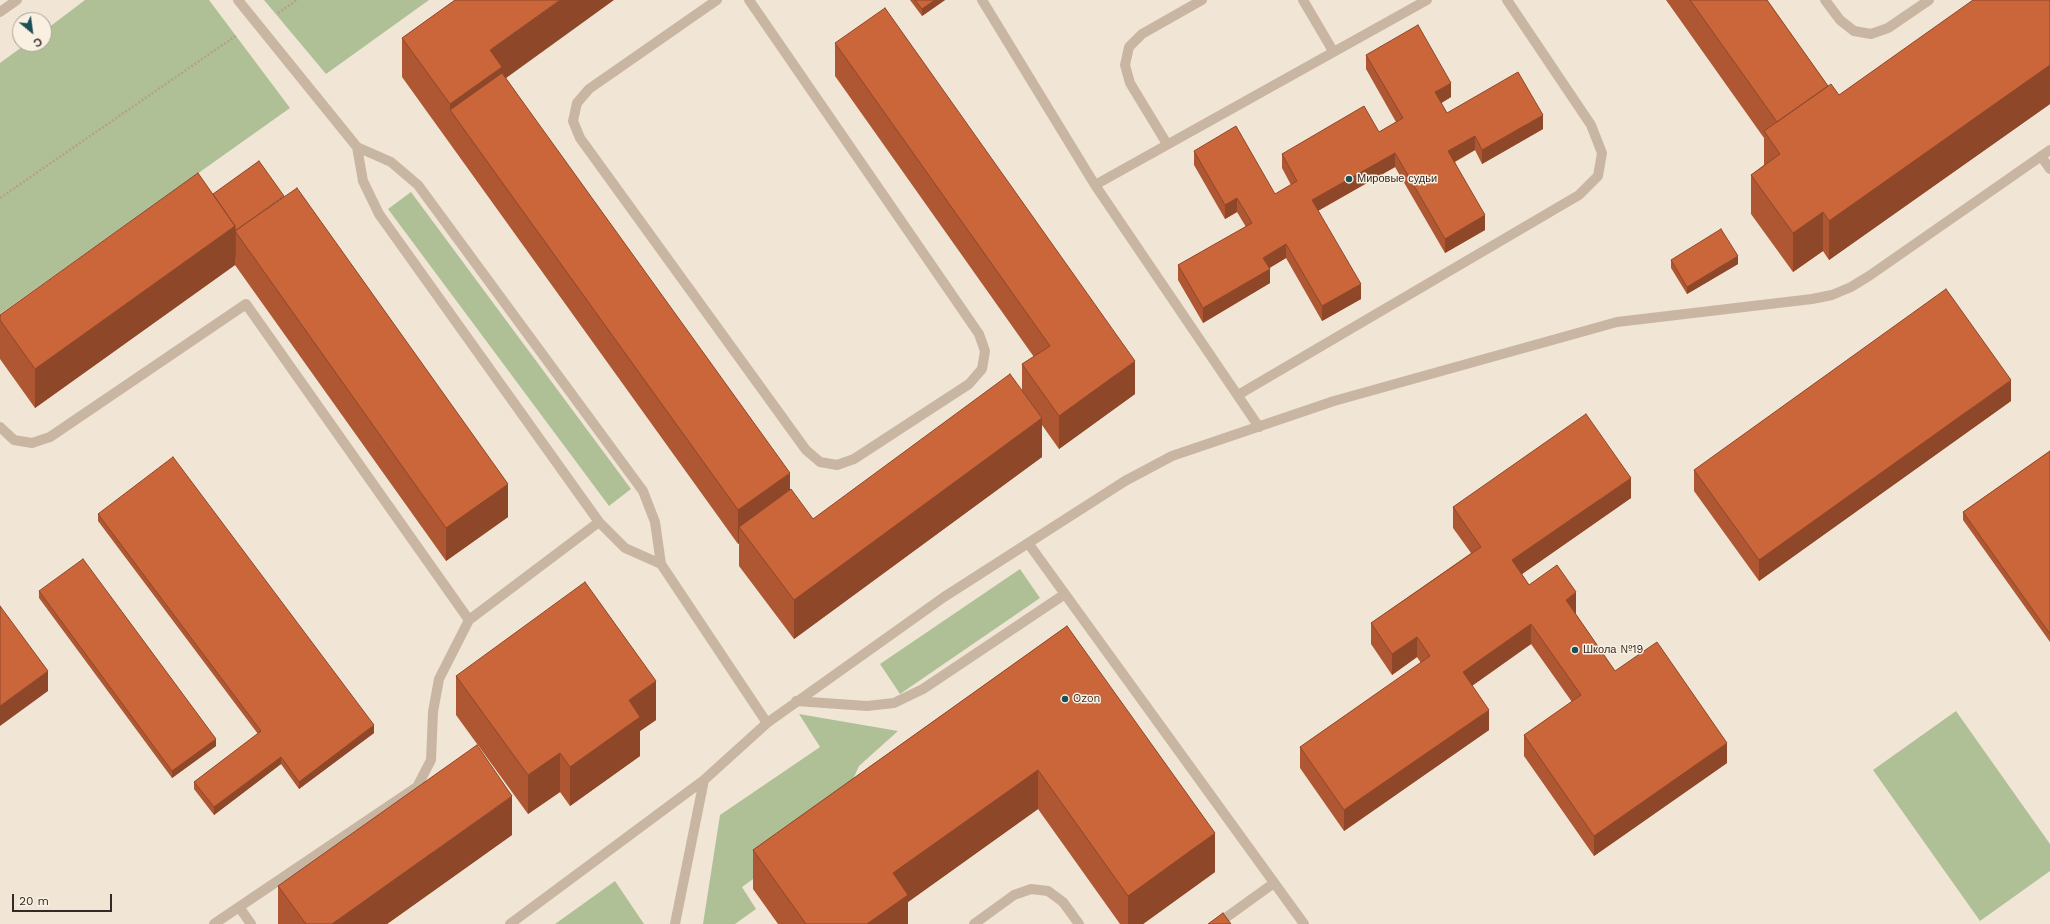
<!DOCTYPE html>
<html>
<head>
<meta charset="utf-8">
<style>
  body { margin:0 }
  #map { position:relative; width:2050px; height:924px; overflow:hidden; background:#f1e6d6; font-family:"Work Sans",sans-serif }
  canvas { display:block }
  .north { position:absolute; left:12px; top:12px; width:40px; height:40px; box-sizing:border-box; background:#f9f0e2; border:1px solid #aaa196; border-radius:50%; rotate:151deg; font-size:11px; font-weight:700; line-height:16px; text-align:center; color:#342a25 }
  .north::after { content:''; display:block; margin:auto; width:14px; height:18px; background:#194f56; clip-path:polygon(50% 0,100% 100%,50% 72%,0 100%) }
  .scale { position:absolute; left:12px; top:894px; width:100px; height:18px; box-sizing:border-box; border:2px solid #342a25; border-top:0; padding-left:5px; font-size:12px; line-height:14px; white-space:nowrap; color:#342a25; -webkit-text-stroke:3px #f9f0e2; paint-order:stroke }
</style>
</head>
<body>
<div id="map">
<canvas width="2050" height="924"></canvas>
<div class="north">С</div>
<div class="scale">20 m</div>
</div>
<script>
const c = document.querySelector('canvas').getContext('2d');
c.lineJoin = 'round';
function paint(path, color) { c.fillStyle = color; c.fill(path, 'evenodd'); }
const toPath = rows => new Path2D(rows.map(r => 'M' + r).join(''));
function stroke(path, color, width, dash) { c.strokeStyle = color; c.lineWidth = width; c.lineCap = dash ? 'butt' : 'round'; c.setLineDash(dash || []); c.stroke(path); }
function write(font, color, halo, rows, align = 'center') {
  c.font = font + ' "Work Sans",sans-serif'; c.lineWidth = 3; c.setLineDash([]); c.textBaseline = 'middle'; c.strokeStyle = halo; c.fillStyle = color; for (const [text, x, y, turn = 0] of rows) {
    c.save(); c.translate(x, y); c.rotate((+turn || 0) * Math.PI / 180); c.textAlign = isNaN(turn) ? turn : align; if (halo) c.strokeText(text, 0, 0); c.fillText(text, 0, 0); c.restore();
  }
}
paint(toPath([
  [85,0,209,0,290,108,0,314,0,63,26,44,44,44,44,31],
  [264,0,429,0,326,74],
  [411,192,631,489,609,506,388,209],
  [1020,569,1040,598,900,694,880,664],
  [1956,711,2050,844,2050,871,1980,921,1873,770],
  [799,714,898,731,859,766,834,821,742,887,756,909,735,924,703,924,720,815,820,747],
  [615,881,644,924,555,924]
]), '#b0c096');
stroke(toPath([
  [278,13,297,0],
  [0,198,237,35]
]), '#b5a08c', 2.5, [2, 2]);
stroke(toPath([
  [238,0,357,147,391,162,418,185,643,491,655,522,661,564],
  [717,0,589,89,577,103,573,121,580,138,806,450,820,462,837,465,854,459,969,384,982,369,985,351,979,334,749,0],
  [982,0,1095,185,1259,427],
  [1303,0,1333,51],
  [1825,0,1840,20,1854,31,1871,34,1888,28,1929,0],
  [1167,144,1130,83,1125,65,1129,47,1142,34,1202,0],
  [357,147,363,181,379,214,599,522,625,548,661,564,767,723,704,780,510,924],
  [2041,156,2050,169],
  [1095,185,1427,0],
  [1238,395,1579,195,1598,176,1602,153,1591,125,1507,0],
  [0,427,14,440,32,443,50,437,246,304,469,620],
  [1028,543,1304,924],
  [796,701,867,706,894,703,923,689,1065,594],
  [767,723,944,597,1125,481,1172,456,1334,401,1617,322,1812,299,1832,295,1851,287,1869,276,2050,150],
  [214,924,239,907],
  [251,924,239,907,417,787,431,760,433,712,439,679,469,620,599,522],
  [675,924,704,780],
  [974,924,1014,895,1031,889,1048,891,1063,902,1079,924],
  [1217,924,1274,883]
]), '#c9b6a2', 10);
stroke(toPath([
  [0,12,17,0]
]), '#c9b6a2', 10);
paint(toPath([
  [910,0,945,0,922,16],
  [1666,0,1767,0,1828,86,1839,95,2050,0,2050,104,1829,260,1823,251,1793,272,1751,214,1751,175,1764,165,1764,138],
  [402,38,506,78,790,490,813,519,1022,391,1022,364,1034,357,835,76,835,43,1135,394,1059,449,1042,425,1042,457,794,639,739,566,739,543,738,544,402,77],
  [1366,55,1451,97,1441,103,1447,113,1543,129,1482,164,1475,150,1455,162,1485,230,1445,253,1395,167,1318,211,1361,299,1322,321,1286,258,1269,268,1270,283,1203,323,1178,280,1178,265,1246,227,1237,212,1225,219,1194,165,1194,151,1275,194,1291,185,1282,168,1282,154,1379,132,1396,122,1366,69],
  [213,194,508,517,446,561,235,265,35,408,0,359,0,315],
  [1671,260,1738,264,1687,294,1671,268],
  [2011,401,1759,581,1694,491,1694,470],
  [2050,451,2050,642,1963,520,1963,512],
  [1631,498,1522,574,1529,585,1576,613,1575,613,1615,671,1727,763,1594,856,1524,756,1524,735,1572,702,1531,644,1472,686,1489,730,1344,831,1300,768,1300,747,1421,663,1417,657,1392,675,1371,644,1371,623,1471,553,1453,528,1453,507],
  [98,514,374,733,299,789,281,764,214,815,194,789,194,782,258,734,98,521],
  [39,591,216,746,172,778,39,598],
  [1067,626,1215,872,1143,924,1120,924,1038,809,908,902,908,924,778,924,753,889,753,850],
  [456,676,656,720,640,731,640,756,570,806,560,792,528,814,456,715],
  [512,835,387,924,278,924,278,886]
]), '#af5732');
paint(toPath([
  [560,0,614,0,502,81,450,110,450,104,490,50],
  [935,0,945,0,922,16,922,9],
  [2050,65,2050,104,1829,260,1829,221],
  [1451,83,1451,97,1435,107,1435,92],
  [1543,115,1543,129,1482,164,1482,150],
  [1475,136,1475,150,1448,165,1448,151],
  [1395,153,1395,167,1312,214,1312,200],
  [1237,198,1237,212,1225,219,1225,205],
  [1823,212,1823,251,1793,272,1793,233],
  [1485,215,1485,230,1445,253,1445,239],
  [235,226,235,265,35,408,35,369],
  [1286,244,1286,258,1263,272,1263,258],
  [1738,256,1738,264,1687,294,1687,287],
  [1270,269,1270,283,1203,323,1203,308],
  [1361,284,1361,299,1322,321,1322,306],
  [1135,361,1135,394,1059,449,1059,416],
  [2011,380,2011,401,1759,581,1759,560],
  [1042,418,1042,457,794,639,794,600],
  [790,473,790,506,739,527,739,543,738,544,738,510],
  [1631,478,1631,498,1512,581,1512,560],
  [508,484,508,517,446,561,446,528],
  [1576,592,1576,613,1566,620,1566,600],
  [1531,624,1531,644,1463,692,1463,672],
  [1417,637,1417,657,1392,675,1392,654],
  [48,671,48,691,0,726,0,706],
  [656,681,656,720,640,731,640,756,570,806,570,767,629,700],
  [1489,710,1489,730,1344,831,1344,810],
  [374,725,374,733,299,789,299,782],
  [216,739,216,746,172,778,172,771],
  [1727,743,1727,763,1594,856,1594,836],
  [560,753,560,792,528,814,528,775],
  [281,757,281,764,214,815,214,807],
  [1038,770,1038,809,908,902,908,924,867,924,893,873],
  [512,796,512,835,387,924,332,924],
  [1215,833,1215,872,1143,924,1128,924,1128,896]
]), '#8e4729');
const building = toPath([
  [455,0,560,0,490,50,502,67,450,104,402,38,455,0],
  [915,0,935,0,922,9,915,0],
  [1690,0,1767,0,1828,86,1777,122,1690,0],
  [1973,0,2050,0,2050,65,1829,221,1823,212,1793,233,1751,175,1780,154,1764,131,1831,84,1839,95,1973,0],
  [885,8,1135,361,1059,416,1022,364,1050,346,835,43,885,8],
  [1418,25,1451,83,1435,92,1447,113,1518,72,1543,115,1482,150,1475,136,1448,151,1485,215,1445,239,1395,153,1312,200,1361,284,1322,306,1286,244,1263,258,1270,269,1203,308,1178,265,1252,223,1237,198,1225,205,1194,151,1236,126,1275,194,1297,181,1282,154,1364,106,1379,132,1403,118,1366,55,1418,25],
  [502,73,790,473,738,510,450,110,502,73],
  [259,161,284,196,235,231,235,257,235,226,213,194,259,161],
  [198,173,235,226,35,369,0,320,0,315,198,173],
  [297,188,508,484,446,528,235,231,297,188],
  [1721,229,1738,256,1687,287,1671,260,1721,229],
  [1946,289,2011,380,1759,560,1694,470,1946,289],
  [1010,374,1042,418,794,600,739,527,791,489,813,519,1010,374],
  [1586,414,1631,478,1512,560,1529,585,1557,565,1576,592,1566,600,1615,671,1657,642,1727,743,1594,836,1524,735,1581,695,1531,624,1463,672,1489,710,1344,810,1300,747,1430,656,1417,637,1392,654,1371,623,1481,547,1453,507,1586,414],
  [2050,451,2050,634,1963,512,2050,451],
  [173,457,374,725,299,782,281,757,214,807,194,782,261,731,98,514,173,457],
  [83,559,216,739,172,771,39,591,83,559],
  [585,582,656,681,629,700,640,717,570,767,560,753,528,775,456,676,585,582],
  [0,606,48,671,0,706,0,606],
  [1067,626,1215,833,1128,896,1038,770,893,873,908,895,867,924,806,924,753,850,1067,626],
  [477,745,512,796,332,924,306,924,278,886,477,745],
  [1223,913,1231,924,1208,924,1223,913]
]);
paint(building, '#cb653a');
stroke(building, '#8e4729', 1);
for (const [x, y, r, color] of [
  [1349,179,4,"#194f56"],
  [1575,650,4,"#194f56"],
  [1065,699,4,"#194f56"]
]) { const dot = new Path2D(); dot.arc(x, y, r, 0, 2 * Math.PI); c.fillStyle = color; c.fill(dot); stroke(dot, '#f9f0e2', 1.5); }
write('11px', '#342a25', '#f9f0e2', [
  ["Мировые судьи",1357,179],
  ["Школа №19",1583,650],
  ["Ozon",1073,699]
], 'left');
</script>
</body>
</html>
